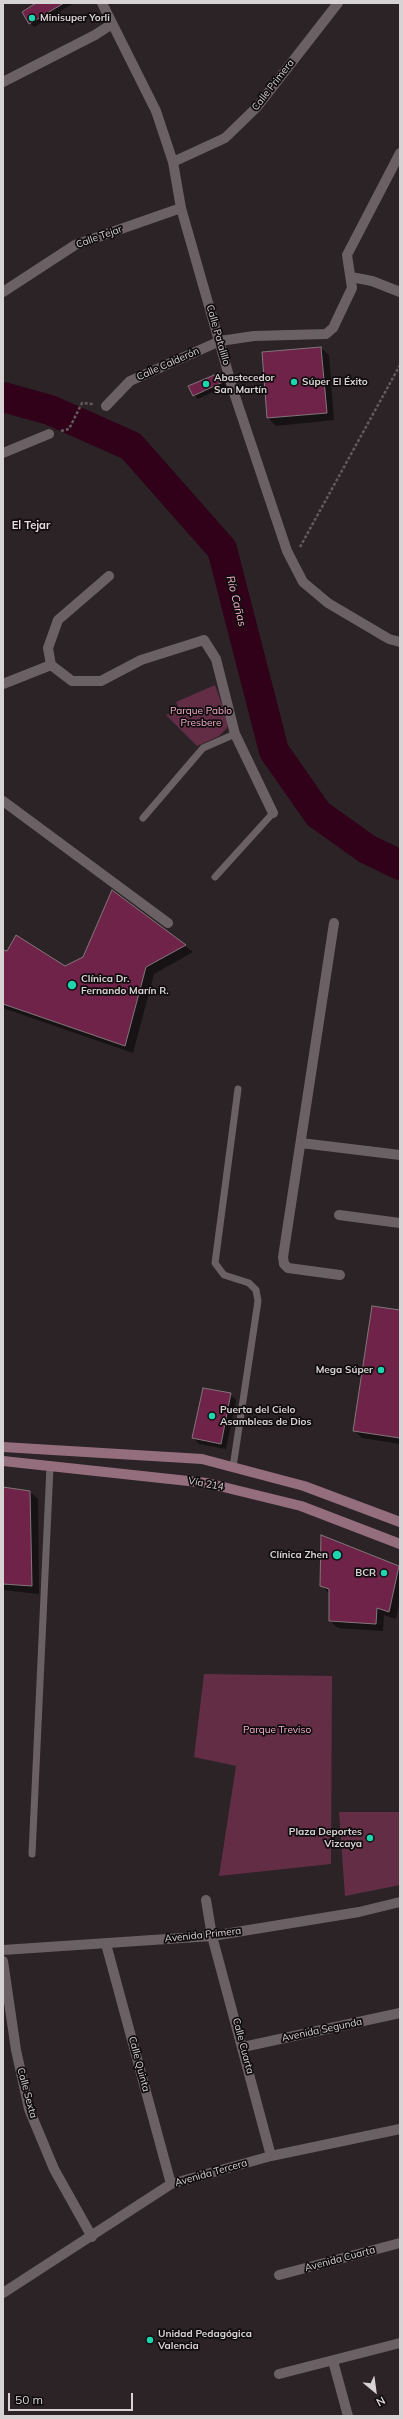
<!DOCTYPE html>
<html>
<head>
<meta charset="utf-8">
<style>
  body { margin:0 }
  #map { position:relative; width:403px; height:2419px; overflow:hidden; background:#2b2326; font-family:Mulish,sans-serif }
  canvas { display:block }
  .frame { position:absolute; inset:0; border:4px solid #d7d2d4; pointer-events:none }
  .north { position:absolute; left:355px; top:2371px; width:40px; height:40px; -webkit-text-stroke:3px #110d0e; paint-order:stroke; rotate:151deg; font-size:11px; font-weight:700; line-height:16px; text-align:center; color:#d7d2d4 }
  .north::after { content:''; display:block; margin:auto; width:14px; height:18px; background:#d7d2d4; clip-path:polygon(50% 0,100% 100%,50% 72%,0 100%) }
  .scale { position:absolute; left:8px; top:2393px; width:125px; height:18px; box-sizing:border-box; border:2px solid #d7d2d4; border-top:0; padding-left:5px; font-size:12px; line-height:14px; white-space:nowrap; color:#d7d2d4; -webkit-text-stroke:3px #110d0e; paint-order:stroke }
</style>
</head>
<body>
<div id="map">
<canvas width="403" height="2419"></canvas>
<div class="frame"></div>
<div class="north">N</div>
<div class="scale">50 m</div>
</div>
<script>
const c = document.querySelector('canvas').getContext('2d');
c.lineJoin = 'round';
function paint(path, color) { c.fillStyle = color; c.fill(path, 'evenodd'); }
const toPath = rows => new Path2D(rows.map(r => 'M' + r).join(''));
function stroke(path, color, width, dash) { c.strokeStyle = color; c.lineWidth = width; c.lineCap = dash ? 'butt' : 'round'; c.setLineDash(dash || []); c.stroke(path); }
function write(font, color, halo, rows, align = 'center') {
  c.font = font + ' Mulish,sans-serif'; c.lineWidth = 3.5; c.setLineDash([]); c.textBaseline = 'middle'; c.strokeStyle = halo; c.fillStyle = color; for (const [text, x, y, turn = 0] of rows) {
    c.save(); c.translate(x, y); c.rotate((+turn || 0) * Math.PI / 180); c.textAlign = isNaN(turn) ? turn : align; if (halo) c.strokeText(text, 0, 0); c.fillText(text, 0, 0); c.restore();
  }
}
paint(toPath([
  [215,685,228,722,227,728,219,736,197,746,166,715,179,709,176,702],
  [204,1674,332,1676,331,1864,219,1876,236,1766,194,1757],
  [339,1812,400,1812,400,1885,345,1896]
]), '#632e45');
paint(toPath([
  [38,3,74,3,34,27,30,23],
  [321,348,329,355,334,420,276,426,268,418,263,353],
  [218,374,226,386,198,399,194,395],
  [113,891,193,952,154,974,133,1053,3,1008,3,951,65,967,84,958],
  [400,1311,400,1444,362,1438,354,1430],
  [230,1394,236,1400,226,1449,199,1444,193,1438],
  [3,1488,30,1492,38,1499,39,1594,3,1590],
  [398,1567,400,1569,400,1600,396,1619,384,1615,383,1631,338,1628,330,1621,330,1594,321,1586]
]), '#0007');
stroke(toPath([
  [3,397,50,410,131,446,222,549,274,751,318,814,367,849,400,865]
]), '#310019', 30);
const building = toPath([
  [36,3,64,3,29,24,22,12,36,3],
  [321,347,327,413,267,418,262,352,321,347],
  [219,373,223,382,193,396,188,386,219,373],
  [112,890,186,945,146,967,125,1046,3,1004,3,950,7,951,16,935,65,966,83,957,112,890],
  [372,1306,400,1310,400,1438,353,1431,372,1306],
  [203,1388,231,1393,221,1444,192,1438,203,1388],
  [3,1487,30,1491,32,1586,3,1584,3,1487],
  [321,1535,399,1566,389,1612,377,1608,376,1624,329,1621,329,1589,320,1586,321,1535]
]);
paint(building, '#6f2348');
stroke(building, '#81777b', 1);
stroke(toPath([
  [61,431,69,429,82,403,94,404],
  [300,547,400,365]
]), '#625b5d', 2.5, [3, 2]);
stroke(toPath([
  [143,818,203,748,235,734],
  [215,877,273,813],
  [233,1467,258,1301,256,1290,249,1283,224,1275,215,1263,238,1089],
  [32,1854,50,1467]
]), '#6b6165', 7);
stroke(toPath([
  [102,3,156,111,173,162,181,208,233,390,287,551,303,582,328,603,389,639,400,642],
  [3,82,95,35,112,24],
  [173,162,225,138,257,107,338,3],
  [351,277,372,281,400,292],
  [3,292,75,245,181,208],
  [106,406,130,381,220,341,254,336,326,334,333,328,352,288,347,255,400,153],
  [3,453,49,434],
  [51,665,48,648,58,620,109,576],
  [3,684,51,665,72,681,101,681,141,660,204,640,216,659,235,734,273,813],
  [3,801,168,923],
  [334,923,283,1257,284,1264,288,1268,340,1275],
  [301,1143,400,1155],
  [339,1215,400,1223],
  [206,1900,212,1936,271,2156],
  [106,1944,171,2184],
  [3,1950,212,1936,359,1912,400,1902],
  [3,1961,16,2050,29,2109,54,2169,92,2237],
  [243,2047,400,2013],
  [279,2275,400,2243],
  [3,2293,171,2184,271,2156,400,2129],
  [333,2361,348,2416],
  [279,2374,400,2343]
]), '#6b6165', 10);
stroke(toPath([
  [3,1447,202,1459,304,1486,400,1522],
  [3,1461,207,1483,301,1506,400,1544]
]), '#956e7e', 10);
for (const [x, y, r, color] of [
  [32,18,4,"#1ed5b0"],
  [294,382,4,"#1ed5b0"],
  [206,384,4,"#1ed5b0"],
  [72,985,5,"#1ed5b0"],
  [381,1370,4,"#1ed5b0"],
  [212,1416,4,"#1ed5b0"],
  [337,1555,5,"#1ed5b0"],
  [384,1573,4,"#1ed5b0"],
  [370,1838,4,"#1ed5b0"],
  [150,2340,4,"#1ed5b0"]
]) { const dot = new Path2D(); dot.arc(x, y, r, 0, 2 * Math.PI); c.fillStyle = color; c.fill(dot); stroke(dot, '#110d0e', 1.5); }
write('bold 10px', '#d7d2d4', '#110d0e', [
  ["Minisuper Yorli",40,18],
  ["Abastecedor",214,378],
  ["San Martín",214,390],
  ["Súper El Éxito",302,382],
  ["Clínica Dr.",81,979],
  ["Fernando Marín R.",81,991],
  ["Mega Súper",373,1370,"right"],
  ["Puerta del Cielo",220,1410],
  ["Asambleas de Dios",220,1422],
  ["Clínica Zhen",328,1555,"right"],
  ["BCR",376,1573,"right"],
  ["Plaza Deportes",362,1832,"right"],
  ["Vizcaya",362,1844,"right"],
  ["Unidad Pedagógica",158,2334],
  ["Valencia",158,2346]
], 'left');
write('10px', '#d7d2d4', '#110d0e', [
  ["Calle Primera",273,85,-52],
  ["Calle Tejar",99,237,-20],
  ["Calle Patalillo",218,335,74],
  ["Calle Calderón",168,364,-24],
  ["Vía 214",206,1484,10],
  ["Avenida Primera",203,1935,-6],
  ["Avenida Segunda",322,2030,-12],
  ["Calle Cuarta",243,2046,75],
  ["Calle Quinta",139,2064,75],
  ["Calle Sexta",27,2093,75],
  ["Avenida Tercera",211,2173,-16],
  ["Avenida Cuarta",340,2259,-15]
]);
write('10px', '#f5b1cb', '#110d0e', [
  ["Parque Pablo",201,711],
  ["Presbere",201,723],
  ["Parque Treviso",277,1730]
]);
write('bold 11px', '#e6dbdf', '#110d0e', [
  ["El Tejar",31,526]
]);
write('italic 11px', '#f8b3ce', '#110d0e', [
  ["Río Cañas",236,601,76]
]);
</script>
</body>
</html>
